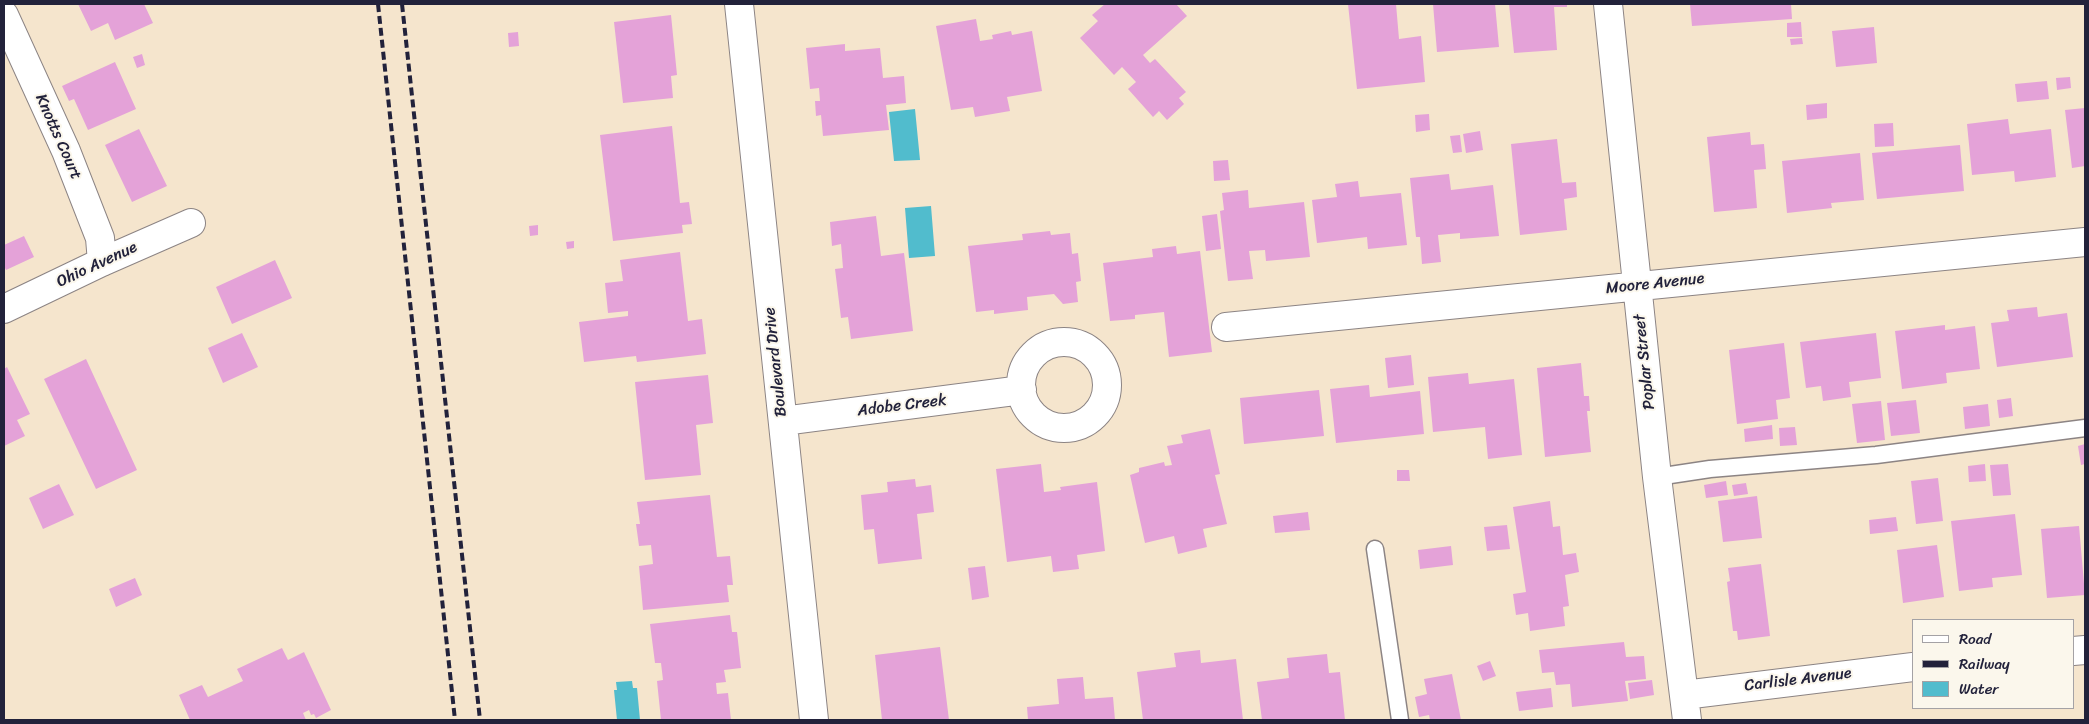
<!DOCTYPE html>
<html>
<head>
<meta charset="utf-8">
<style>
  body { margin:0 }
  #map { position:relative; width:2089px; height:724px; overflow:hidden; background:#f5e5cd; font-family:Sriracha,sans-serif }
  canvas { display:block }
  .frame { position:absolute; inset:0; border:5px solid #22223b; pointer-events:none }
  .legend { position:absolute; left:1912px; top:619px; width:162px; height:90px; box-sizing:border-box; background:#fbf7ec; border:1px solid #a4a2a5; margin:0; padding:6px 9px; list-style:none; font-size:15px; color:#22223b }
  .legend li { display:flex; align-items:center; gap:10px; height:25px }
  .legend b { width:25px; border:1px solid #a4a2a5 }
</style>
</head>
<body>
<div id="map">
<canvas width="2089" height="724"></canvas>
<div class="frame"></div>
<ul class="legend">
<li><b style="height:6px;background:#fff"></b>Road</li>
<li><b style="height:6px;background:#22223b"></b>Railway</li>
<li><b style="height:14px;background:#51bccd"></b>Water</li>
</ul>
</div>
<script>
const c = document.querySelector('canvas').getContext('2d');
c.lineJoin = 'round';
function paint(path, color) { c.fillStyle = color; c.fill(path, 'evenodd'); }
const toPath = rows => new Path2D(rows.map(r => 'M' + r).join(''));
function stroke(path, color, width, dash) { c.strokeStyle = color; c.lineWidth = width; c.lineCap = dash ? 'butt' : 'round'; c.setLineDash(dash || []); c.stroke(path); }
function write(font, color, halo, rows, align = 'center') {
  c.font = font + ' Sriracha,sans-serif'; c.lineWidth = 4; c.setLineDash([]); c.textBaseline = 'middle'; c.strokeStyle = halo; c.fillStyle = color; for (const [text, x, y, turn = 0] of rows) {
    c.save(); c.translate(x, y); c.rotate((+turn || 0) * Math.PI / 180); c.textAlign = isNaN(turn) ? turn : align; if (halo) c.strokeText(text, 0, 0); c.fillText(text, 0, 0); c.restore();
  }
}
paint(toPath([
  [915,109,920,160,894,161,889,112],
  [931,206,935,256,909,258,905,208],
  [632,681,633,688,637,688,640,720,617,720,614,690,617,690,616,682]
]), '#51bccd');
paint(toPath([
  [78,4,144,4,153,23,115,40,108,23,91,31],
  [1105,4,1176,4,1187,16,1143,55,1150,63,1155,59,1186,92,1179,98,1184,104,1167,120,1159,111,1153,117,1128,89,1136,82,1122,67,1114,75,1080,38,1098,21,1092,15],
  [1348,4,1396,4,1399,39,1421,36,1425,82,1357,89],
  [1433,4,1495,4,1499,47,1437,52],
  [1509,4,1567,4,1567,7,1554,7,1557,50,1514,53],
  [1690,4,1791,4,1792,19,1692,26],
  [671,15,677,75,671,76,673,98,623,103,614,22],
  [976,19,980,41,993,39,992,35,1011,31,1012,35,1032,31,1042,91,1007,97,1010,111,975,117,973,107,951,110,936,26],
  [1801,22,1802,37,1787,37,1787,23],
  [1874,27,1877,63,1836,67,1832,31],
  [518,32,519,46,509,47,508,33],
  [1802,38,1803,44,1791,45,1790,39],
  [845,44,845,51,880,48,883,78,904,76,906,103,886,105,889,130,823,136,821,115,816,116,815,101,820,101,819,88,810,89,806,48],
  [142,54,145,65,137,68,133,57],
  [115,62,136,109,88,130,74,99,69,101,62,86],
  [2070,77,2071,88,2057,90,2056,78],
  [2047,81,2049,99,2017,102,2015,84],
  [1827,103,1827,118,1807,120,1806,105],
  [2085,108,2085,166,2072,168,2065,110],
  [1429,114,1430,130,1416,132,1415,115],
  [2008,119,2010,134,2051,129,2056,177,2015,182,2014,171,1972,175,1967,124],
  [1893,123,1894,146,1875,147,1874,124],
  [672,126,680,203,689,202,692,224,682,225,683,233,613,241,600,135],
  [139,129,167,186,132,202,105,145],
  [1480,131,1483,150,1466,153,1463,134],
  [1750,132,1751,145,1764,144,1766,169,1754,170,1757,208,1714,212,1707,137],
  [1460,135,1462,152,1453,153,1450,136],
  [1557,139,1562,183,1576,182,1577,197,1564,199,1567,230,1520,235,1511,144],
  [1960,145,1964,191,1877,199,1872,153],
  [1860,153,1864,200,1831,203,1832,208,1787,213,1782,161],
  [1228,160,1230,180,1214,181,1213,161],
  [1449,174,1451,190,1493,185,1499,236,1460,239,1460,233,1438,235,1441,262,1422,264,1420,237,1416,237,1410,178],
  [1358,181,1360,197,1401,193,1407,245,1368,249,1367,237,1317,243,1312,200,1337,197,1335,184],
  [1248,190,1249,208,1304,202,1310,257,1266,261,1265,250,1249,251,1253,279,1228,281,1220,211,1224,210,1222,193],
  [1217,214,1221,249,1206,251,1202,216],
  [876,216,881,256,904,253,913,331,851,339,848,317,841,318,835,269,843,268,841,244,832,246,830,222],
  [538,225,538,235,530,236,529,226],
  [1050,231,1051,235,1070,233,1072,254,1078,253,1081,281,1076,282,1078,302,1063,304,1054,294,1027,297,1028,310,994,314,994,310,976,312,968,246,1023,240,1022,234],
  [24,236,34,257,6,270,4,266,4,245],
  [574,241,574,248,567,249,566,242],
  [1176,246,1177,254,1200,251,1212,352,1169,357,1164,312,1135,315,1135,319,1110,321,1103,263,1153,257,1152,249],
  [680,252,688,321,702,319,706,354,637,362,636,356,584,362,579,322,628,316,628,311,608,313,605,283,623,281,620,260],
  [275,260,292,298,232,324,216,287],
  [2037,307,2038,317,2067,313,2073,357,1997,367,1991,323,2009,321,2007,310],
  [1945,325,1945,330,1975,326,1980,369,1946,373,1947,383,1902,389,1895,331],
  [242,333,258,367,223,383,208,348],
  [1876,333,1881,378,1849,382,1851,397,1823,401,1821,386,1806,388,1800,342],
  [1784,343,1790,398,1776,400,1778,419,1737,424,1729,350],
  [1411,355,1414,385,1388,388,1385,358],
  [86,359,137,470,96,489,44,379],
  [1581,363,1584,396,1589,396,1590,411,1587,411,1591,452,1545,457,1537,368],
  [7,367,30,414,17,420,25,436,4,446,4,369],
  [1468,373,1469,384,1514,379,1522,455,1488,459,1485,427,1433,432,1428,377],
  [708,375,713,423,696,425,701,475,645,480,635,382],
  [1369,385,1370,397,1420,391,1424,434,1336,443,1330,389],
  [1319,390,1324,436,1244,444,1240,398],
  [2011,398,2013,416,1999,418,1997,400],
  [1916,400,1920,433,1891,436,1887,403],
  [1881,401,1885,440,1857,443,1852,404],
  [1988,404,1990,426,1965,429,1963,407],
  [1772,425,1773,439,1745,442,1744,429],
  [1795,427,1797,445,1780,446,1779,428],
  [1210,429,1220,474,1215,475,1227,524,1203,529,1207,547,1178,554,1174,536,1145,543,1130,475,1139,472,1139,468,1164,462,1165,466,1172,465,1167,446,1183,443,1181,435],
  [2085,444,2085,464,2081,465,2078,446],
  [1041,464,1044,492,1061,490,1060,487,1097,482,1105,551,1077,555,1079,569,1053,572,1051,556,1007,562,996,469],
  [1985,464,1986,481,1969,482,1968,466],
  [2008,464,2011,495,1993,496,1990,465],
  [1397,470,1409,470,1410,481,1397,481],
  [1938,478,1943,521,1916,524,1911,481],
  [915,479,916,487,931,485,934,512,917,514,922,559,878,564,874,529,864,530,861,495,888,492,887,482],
  [1726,481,1728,495,1706,498,1704,485],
  [1746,483,1748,494,1734,496,1732,485],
  [59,484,74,515,43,529,29,498],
  [710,495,717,557,730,556,733,585,727,585,729,602,643,610,639,566,653,564,651,545,639,546,636,524,640,524,637,502],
  [1757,496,1762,538,1723,542,1718,501],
  [1550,501,1553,527,1560,526,1563,555,1576,553,1579,572,1565,575,1569,606,1563,607,1565,626,1530,631,1528,613,1516,615,1513,594,1526,592,1513,507],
  [1308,512,1310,530,1275,533,1273,516],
  [2015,514,2022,575,1992,578,1993,587,1959,591,1951,521],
  [1896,517,1898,531,1870,534,1869,520],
  [1507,525,1510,549,1487,551,1484,527],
  [2079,526,2085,595,2047,598,2041,529],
  [1937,545,1944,597,1903,603,1897,550],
  [1451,546,1453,565,1420,569,1418,550],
  [1761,564,1770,636,1738,640,1737,631,1733,631,1727,582,1730,581,1728,568],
  [985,566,989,597,972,600,968,568],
  [135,578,142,595,116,607,109,589],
  [730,615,732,632,737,632,741,668,724,670,726,682,716,683,717,694,728,693,731,720,661,720,657,681,663,680,661,663,655,663,650,624],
  [1624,642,1626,657,1644,656,1646,679,1625,681,1628,701,1572,707,1570,684,1556,685,1554,672,1542,673,1539,650],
  [940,647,949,720,882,720,875,655],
  [282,648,288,660,304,652,331,710,316,718,314,714,311,715,309,710,303,713,306,720,190,720,179,695,202,685,208,697,243,681,237,669],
  [1200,650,1201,663,1236,659,1243,720,1143,720,1137,672,1176,667,1174,653],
  [1327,654,1329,673,1340,672,1345,720,1262,720,1257,682,1289,678,1287,658],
  [1490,661,1496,676,1483,681,1477,666],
  [1452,674,1461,720,1430,720,1429,715,1419,717,1415,697,1427,694,1424,679],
  [1083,677,1085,699,1113,697,1115,720,1028,720,1027,707,1059,704,1057,679],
  [1652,680,1654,695,1630,699,1628,683],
  [1551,688,1553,707,1519,711,1516,692]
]), '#e4a2d8');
const lane = toPath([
  [1657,477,1710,469,1876,455,2085,428],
  [1375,549,1400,720]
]);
const street = toPath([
  [739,4,814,720],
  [1608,4,1657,477,1687,720],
  [4,15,66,151,100,238,102,262],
  [4,309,102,262,191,223],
  [1226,327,2085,242],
  '1021 385a43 43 0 1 1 86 0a43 43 0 1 1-86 0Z',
  [783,421,1022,390],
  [2073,651,2085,650],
  [1684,695,1913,667]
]);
stroke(lane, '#8c8484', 19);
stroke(street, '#8c8484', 30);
stroke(lane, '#fff', 16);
stroke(street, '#fff', 28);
stroke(toPath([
  [378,4,455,720],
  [402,4,480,720]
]), '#22223b', 4, [8, 4]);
write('16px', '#22223b', '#fbf7ec', [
  ["Knotts Court",58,137,66],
  ["Ohio Avenue",97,265,-25],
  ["Moore Avenue",1655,284,-6],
  ["Boulevard Drive",776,362,-96],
  ["Poplar Street",1645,362,-96],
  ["Adobe Creek",902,406,-7],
  ["Carlisle Avenue",1798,680,-7]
]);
</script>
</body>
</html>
